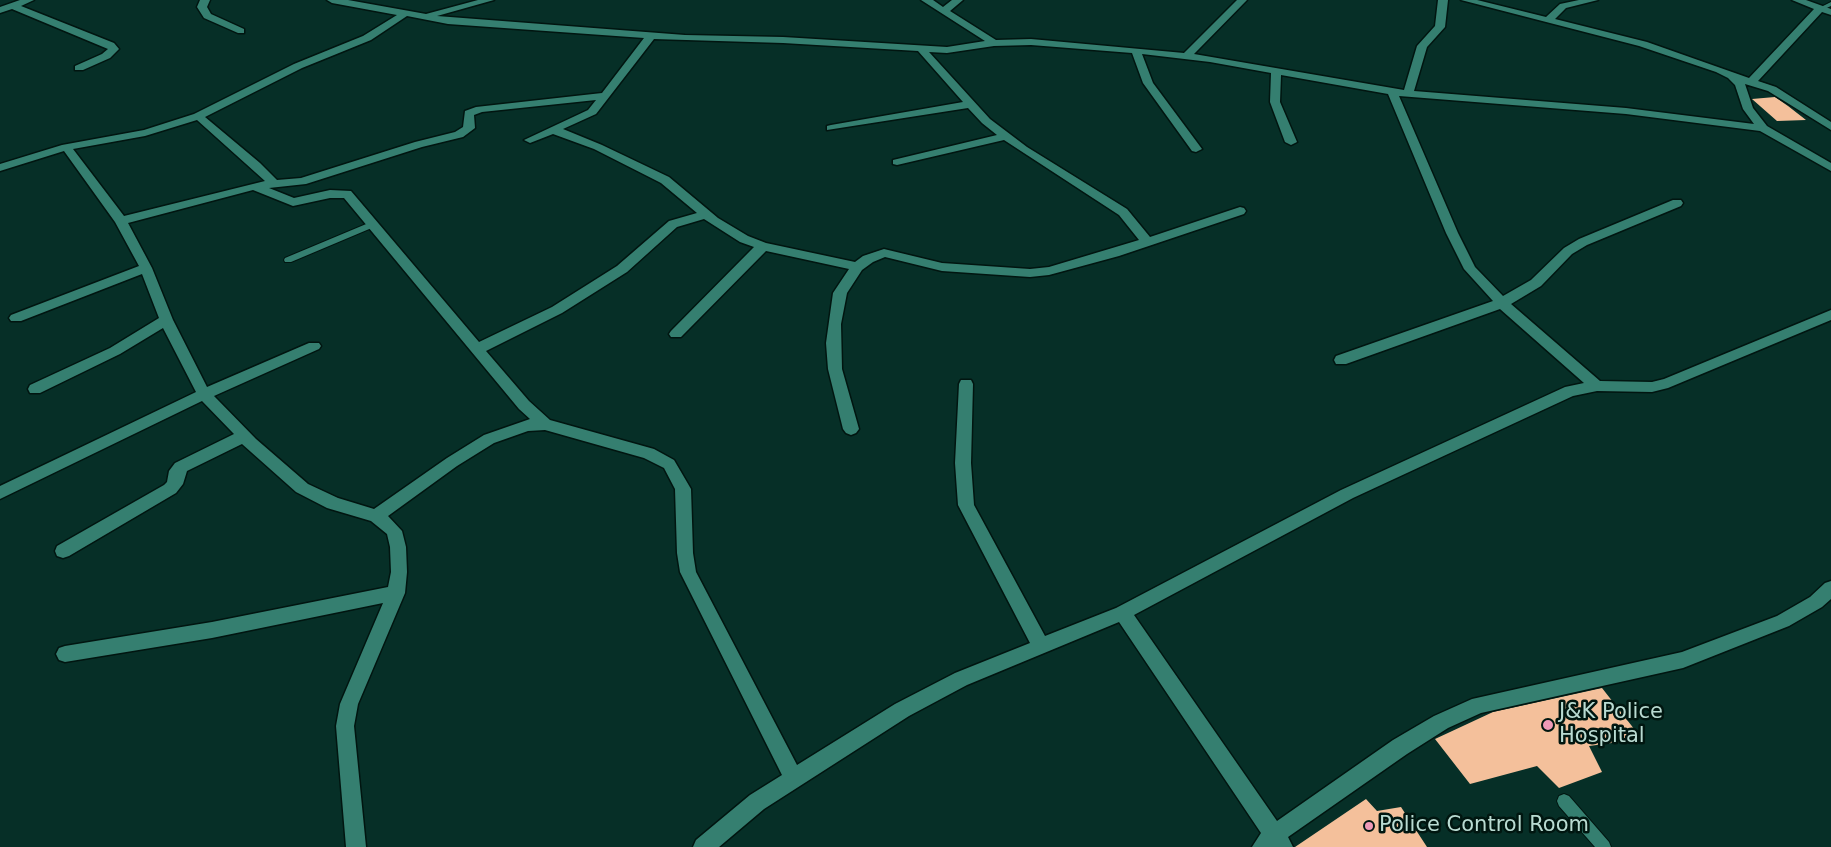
<!DOCTYPE html>
<html>
<head>
<meta charset="utf-8">
<style>
  body { margin:0 }
  canvas { display:block; background:#062f27 }
</style>
</head>
<body>
<canvas width="1831" height="847"></canvas>
<script>
const c = document.querySelector('canvas').getContext('2d');
c.lineJoin = 'round';
function paint(path, color) { c.fillStyle = color; c.fill(path, 'evenodd'); }
const toPath = rows => new Path2D(rows.map(r => 'M' + r).join(''));
function stroke(path, color, width, dash) { c.strokeStyle = color; c.lineWidth = width; c.lineCap = dash ? 'butt' : 'round'; c.setLineDash(dash || []); c.stroke(path); }
function write(font, color, halo, rows, align = 'center') {
  c.font = font + ' "DejaVu Sans",sans-serif'; c.lineWidth = 5; c.setLineDash([]); c.textBaseline = 'middle'; c.strokeStyle = halo; c.fillStyle = color; for (const [text, x, y, turn = 0] of rows) {
    c.save(); c.translate(x, y); c.rotate((+turn || 0) * Math.PI / 180); c.textAlign = isNaN(turn) ? turn : align; if (halo) c.strokeText(text, 0, 0); c.fillText(text, 0, 0); c.restore();
  }
}
paint(toPath([
  [1775,97,1788,106,1806,120,1777,121,1752,99],
  [1602,688,1642,739,1589,746,1602,772,1559,788,1537,766,1470,784,1435,739,1493,712],
  [1366,799,1377,811,1401,807,1427,847,1295,847]
]), '#f4c09b');
const lane = toPath([
  [1831,2,1831,6,1820,11,1817,9,1831,2],
  [371,222,374,223,374,227,291,262,285,262,284,260,285,258,371,222],
  [1564,794,1569,796,1609,842,1611,847,1595,847,1559,806,1557,801,1559,796,1564,794]
]);
const street = toPath([
  [20,0,34,0,21,6,114,43,119,49,110,58,83,70,75,70,75,66,102,54,108,49,12,9,0,13,0,7,20,0],
  [200,0,210,0,207,7,211,14,244,29,244,33,238,33,204,18,197,7,200,0],
  [327,0,348,0,426,14,478,0,494,0,437,16,685,35,783,37,947,47,985,41,921,0,933,0,943,7,952,0,963,0,950,11,996,40,1031,39,1184,53,1237,0,1247,0,1194,54,1404,90,1417,46,1435,26,1438,0,1448,0,1445,27,1427,47,1414,91,1626,108,1754,124,1743,109,1735,85,1728,78,1716,72,1639,46,1461,0,1477,0,1546,17,1560,4,1579,0,1598,0,1566,8,1555,19,1647,42,1749,78,1814,9,1792,0,1806,0,1831,9,1831,15,1822,12,1758,81,1776,87,1831,122,1831,130,1768,91,1745,84,1753,108,1767,126,1831,163,1831,171,1760,131,1626,114,1399,96,1458,233,1475,267,1503,296,1531,280,1564,248,1579,239,1673,200,1681,200,1683,203,1681,206,1587,245,1572,254,1541,286,1511,304,1600,381,1652,382,1664,379,1831,310,1831,320,1668,388,1652,392,1597,391,1573,396,1353,498,1134,615,1277,821,1393,740,1434,716,1472,699,1682,652,1777,616,1810,597,1825,583,1831,581,1831,599,1822,607,1789,626,1683,668,1481,713,1448,728,1407,754,1288,837,1293,847,1252,847,1261,833,1119,622,967,685,909,716,764,809,719,847,693,847,696,840,750,795,782,775,680,572,677,553,675,489,664,468,644,458,545,430,528,431,494,443,457,466,388,516,402,531,406,547,407,572,405,593,358,704,354,726,366,847,346,847,336,726,340,704,383,603,212,638,65,662,59,660,56,654,59,648,65,646,212,622,388,587,391,572,390,547,387,534,371,521,327,508,296,492,242,444,187,471,183,484,176,493,69,556,63,558,57,556,55,551,57,546,164,485,167,482,169,471,175,463,234,434,202,401,0,499,0,486,196,392,163,328,120,354,40,393,30,393,28,389,30,385,110,348,159,318,142,274,21,321,11,321,9,318,11,315,139,266,115,222,64,151,0,171,0,164,62,145,144,130,194,114,294,64,363,36,397,15,332,3,327,0],
  [407,16,448,24,644,38,602,93,476,107,465,111,463,127,455,132,415,142,301,178,277,180,260,163,205,117,302,68,371,40,407,16],
  [654,39,783,43,918,51,963,102,831,125,827,126,827,130,968,108,982,123,997,135,893,160,893,164,897,165,1004,140,1119,215,1139,240,1049,267,1030,269,942,263,884,249,863,256,855,262,766,243,748,236,718,218,669,177,602,145,563,129,596,114,654,39],
  [1031,45,1132,53,1143,83,1192,151,1196,152,1202,149,1153,83,1142,54,1210,62,1271,73,1270,102,1285,142,1291,145,1297,142,1280,102,1281,75,1388,94,1446,233,1464,269,1493,301,1336,356,1334,360,1336,364,1346,364,1500,309,1584,383,1565,387,1341,490,1116,608,1045,636,974,505,971,463,973,384,971,380,961,380,959,384,955,463,958,505,1030,643,955,673,895,704,797,765,696,572,693,553,691,489,674,460,654,449,550,420,529,401,486,351,562,313,627,272,677,227,704,219,740,242,754,247,671,331,669,334,671,337,681,337,766,251,849,269,833,293,826,343,828,369,843,429,846,433,851,435,856,433,859,429,842,369,841,324,847,293,862,270,873,262,885,257,942,271,1030,277,1049,275,1119,256,1244,214,1246,211,1244,208,1240,207,1150,237,1127,209,1027,147,990,119,929,52,947,53,994,46,1031,45],
  [596,100,588,110,524,140,530,143,553,134,594,149,661,183,697,213,669,221,617,266,552,307,479,342,351,191,330,190,294,198,269,188,306,184,422,147,463,137,475,128,474,115,482,112,596,100],
  [197,120,265,181,124,216,73,149,145,136,197,120],
  [253,190,293,206,330,198,344,198,519,409,530,419,484,435,447,458,374,509,338,498,308,484,256,439,214,396,319,349,321,346,319,343,309,343,207,387,173,320,152,268,128,223,253,190]
]);
stroke(lane, '#011510', 2);
stroke(street, '#011510', 3);
paint(lane, '#357f70');
paint(street, '#357f70');
for (const [x, y, r, color] of [
  [1548,725,6,"#ef9ab8"],
  [1369,826,5,"#ef9ab8"]
]) { const dot = new Path2D(); dot.arc(x, y, r, 0, 2 * Math.PI); c.fillStyle = color; c.fill(dot); stroke(dot, '#001610', 2); }
write('21px', '#b9dbd2', '#001610', [
  ["J&K Police",1559,713],
  ["Hospital",1559,737],
  ["Police Control Room",1379,826]
], 'left');
</script>
</body>
</html>
